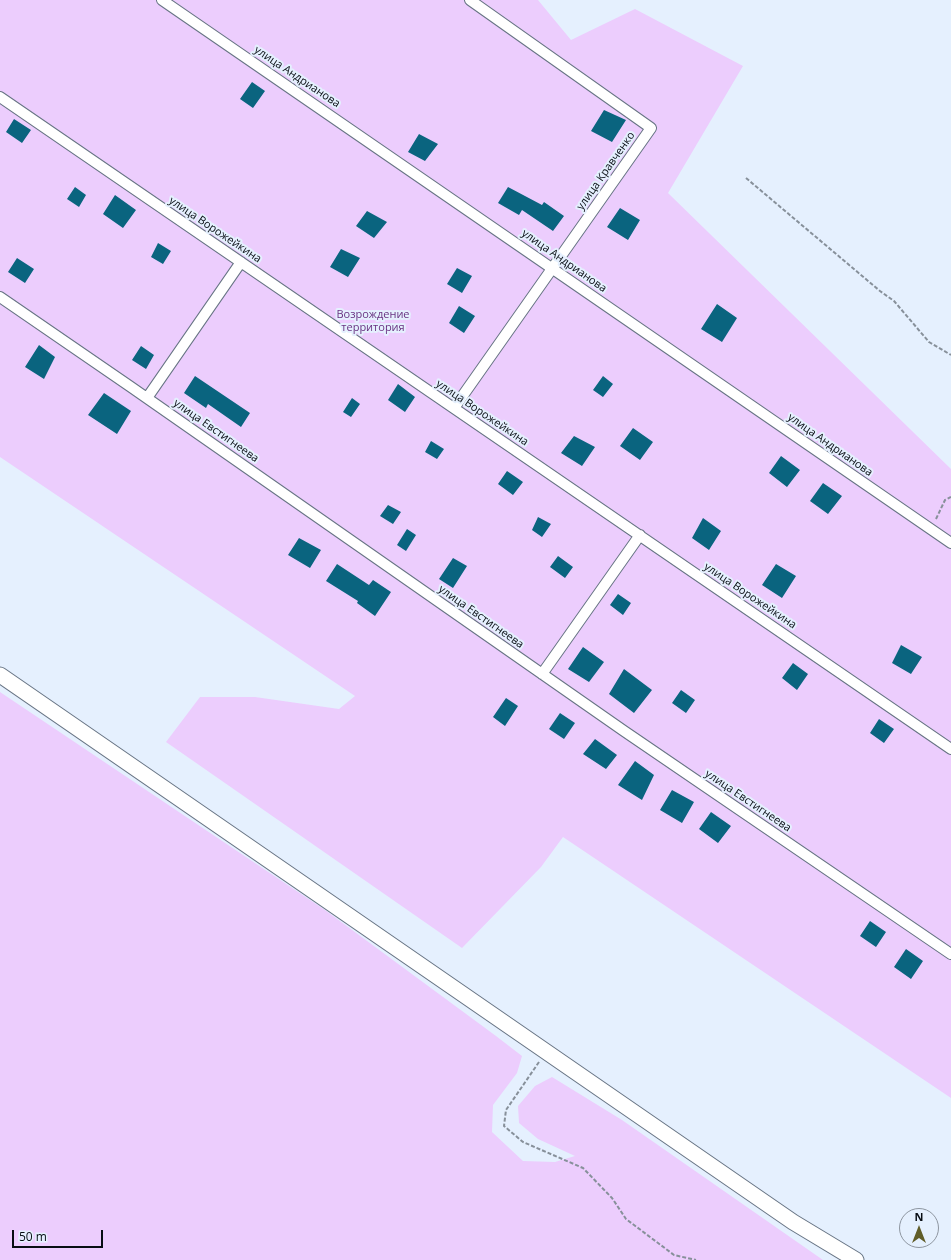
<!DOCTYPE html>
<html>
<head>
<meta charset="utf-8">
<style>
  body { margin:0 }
  #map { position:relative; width:951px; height:1260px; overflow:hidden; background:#e5f0fe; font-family:"Open Sans",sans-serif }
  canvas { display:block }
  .north { position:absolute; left:899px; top:1208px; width:40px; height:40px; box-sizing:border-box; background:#e5f0fe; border:1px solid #8d95a0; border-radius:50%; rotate:0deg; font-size:11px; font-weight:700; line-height:16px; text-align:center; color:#080d13 }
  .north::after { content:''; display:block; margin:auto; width:14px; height:18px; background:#605d29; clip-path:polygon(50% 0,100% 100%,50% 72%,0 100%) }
  .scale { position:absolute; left:12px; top:1230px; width:91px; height:18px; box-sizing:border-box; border:2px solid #080d13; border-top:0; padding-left:5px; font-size:12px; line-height:14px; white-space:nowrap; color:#080d13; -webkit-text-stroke:3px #e5f0fe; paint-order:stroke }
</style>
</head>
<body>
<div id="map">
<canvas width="951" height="1260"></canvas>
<div class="north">N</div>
<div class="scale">50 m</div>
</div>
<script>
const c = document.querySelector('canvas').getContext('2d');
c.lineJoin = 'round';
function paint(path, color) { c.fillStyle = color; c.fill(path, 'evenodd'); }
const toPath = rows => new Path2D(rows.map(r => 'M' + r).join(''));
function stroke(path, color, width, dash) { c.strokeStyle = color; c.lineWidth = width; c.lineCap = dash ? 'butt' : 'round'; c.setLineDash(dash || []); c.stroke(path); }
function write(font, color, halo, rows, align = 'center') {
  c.font = font + ' "Open Sans",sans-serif'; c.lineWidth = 4; c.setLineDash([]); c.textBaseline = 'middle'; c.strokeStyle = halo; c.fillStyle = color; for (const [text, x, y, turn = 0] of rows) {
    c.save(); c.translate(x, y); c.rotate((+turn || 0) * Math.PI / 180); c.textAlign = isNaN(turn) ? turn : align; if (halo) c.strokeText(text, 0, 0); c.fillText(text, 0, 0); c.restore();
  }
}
paint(toPath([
  [0,0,538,0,571,40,635,9,743,66,668,193,951,469,951,1098,563,837,541,867,462,948,166,742,200,697,255,697,339,709,355,696,0,457],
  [0,692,325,910,496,1036,522,1056,517,1073,493,1105,492,1132,523,1161,555,1162,575,1156,538,1139,519,1123,518,1106,535,1086,552,1077,622,1120,823,1260,0,1260]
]), '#eccdfd');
paint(toPath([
  [252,82,265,91,253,108,240,99],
  [604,110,626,120,612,142,591,131],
  [14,119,31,130,22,143,6,132],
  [419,134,438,144,425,161,408,152],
  [75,187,86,195,79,207,67,199],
  [508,187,542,205,544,202,564,216,553,231,522,210,519,215,498,203],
  [115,195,136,210,123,228,103,214],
  [620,208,640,220,628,240,607,227],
  [367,211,387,222,374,238,356,226],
  [158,243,171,251,163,264,151,257],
  [341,249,360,258,348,277,330,267],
  [17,258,34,269,25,283,8,272],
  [457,268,472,276,462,293,447,284],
  [717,304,737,318,722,342,701,329],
  [459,306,475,316,464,333,449,323],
  [39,345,55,357,44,379,25,367],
  [141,346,154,355,146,369,132,360],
  [195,376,250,413,241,427,208,404,206,408,184,393],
  [603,376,613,384,603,397,593,390],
  [398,384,415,397,405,412,388,400],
  [104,393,131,411,117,434,88,415],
  [352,398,360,404,351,417,343,412],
  [633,428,653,442,640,460,620,446],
  [574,436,595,447,582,466,561,453],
  [431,441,444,449,437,459,425,452],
  [781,456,800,470,787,487,769,473],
  [507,471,523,482,513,495,498,484],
  [823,483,842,496,828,514,810,501],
  [388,505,401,512,393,524,380,516],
  [538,517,551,524,542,537,532,530],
  [703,518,721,531,709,550,692,538],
  [407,529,416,535,406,551,397,545],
  [299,538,321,550,310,568,288,555],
  [558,556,573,567,565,578,550,567],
  [453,558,467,566,453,588,439,579],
  [337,564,369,585,373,580,391,592,375,616,357,603,358,601,326,581],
  [776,564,796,576,782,598,762,585],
  [618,594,631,603,623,615,610,605],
  [901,645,922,657,911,674,892,663],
  [583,647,604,662,589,682,568,669],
  [793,663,808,674,797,690,782,678],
  [624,669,652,690,634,713,609,694],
  [681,690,695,700,686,713,672,703],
  [506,698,518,706,505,726,493,717],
  [560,713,575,723,564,739,549,729],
  [879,719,894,729,884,743,870,733],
  [595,739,617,755,606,769,583,754],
  [635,761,654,775,642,800,618,785],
  [672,790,694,802,682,823,660,810],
  [711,812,731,826,718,843,699,829],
  [870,921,886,932,876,947,860,936],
  [906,949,923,961,911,979,894,967]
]), '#0a647f');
const minor = toPath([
  [162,0,951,543],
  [0,97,951,749],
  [0,297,131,387,624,731,951,954],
  [147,398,241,262],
  [454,408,651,128,470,0],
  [542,674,640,535]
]);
const secondary = toPath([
  [0,675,793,1222,856,1260]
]);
stroke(minor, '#677484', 12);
stroke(secondary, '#677484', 17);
stroke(toPath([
  [746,178,880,291,894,301,929,342,951,355],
  [936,519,945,500,951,497],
  [539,1062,506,1110,504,1126,523,1142,583,1168,612,1198,626,1219,674,1255,696,1260]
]), '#87909a', 2, [4, 2]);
stroke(minor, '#fff', 10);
stroke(secondary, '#fff', 15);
write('11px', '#080d13', '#e5f0fe', [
  ["улица Андрианова",297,77,34],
  ["улица Кравченко",606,171,-55],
  ["улица Ворожейкина",215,230,34],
  ["улица Андрианова",564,261,35],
  ["улица Ворожейкина",482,413,34],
  ["улица Евстигнеева",216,431,35],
  ["улица Андрианова",830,445,35],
  ["улица Ворожейкина",750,596,34],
  ["улица Евстигнеева",481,617,35],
  ["улица Евстигнеева",748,801,34]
]);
write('11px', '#693282', '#e5f0fe', [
  ["Возрождение",373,315],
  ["территория",373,328]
]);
</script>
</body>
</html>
